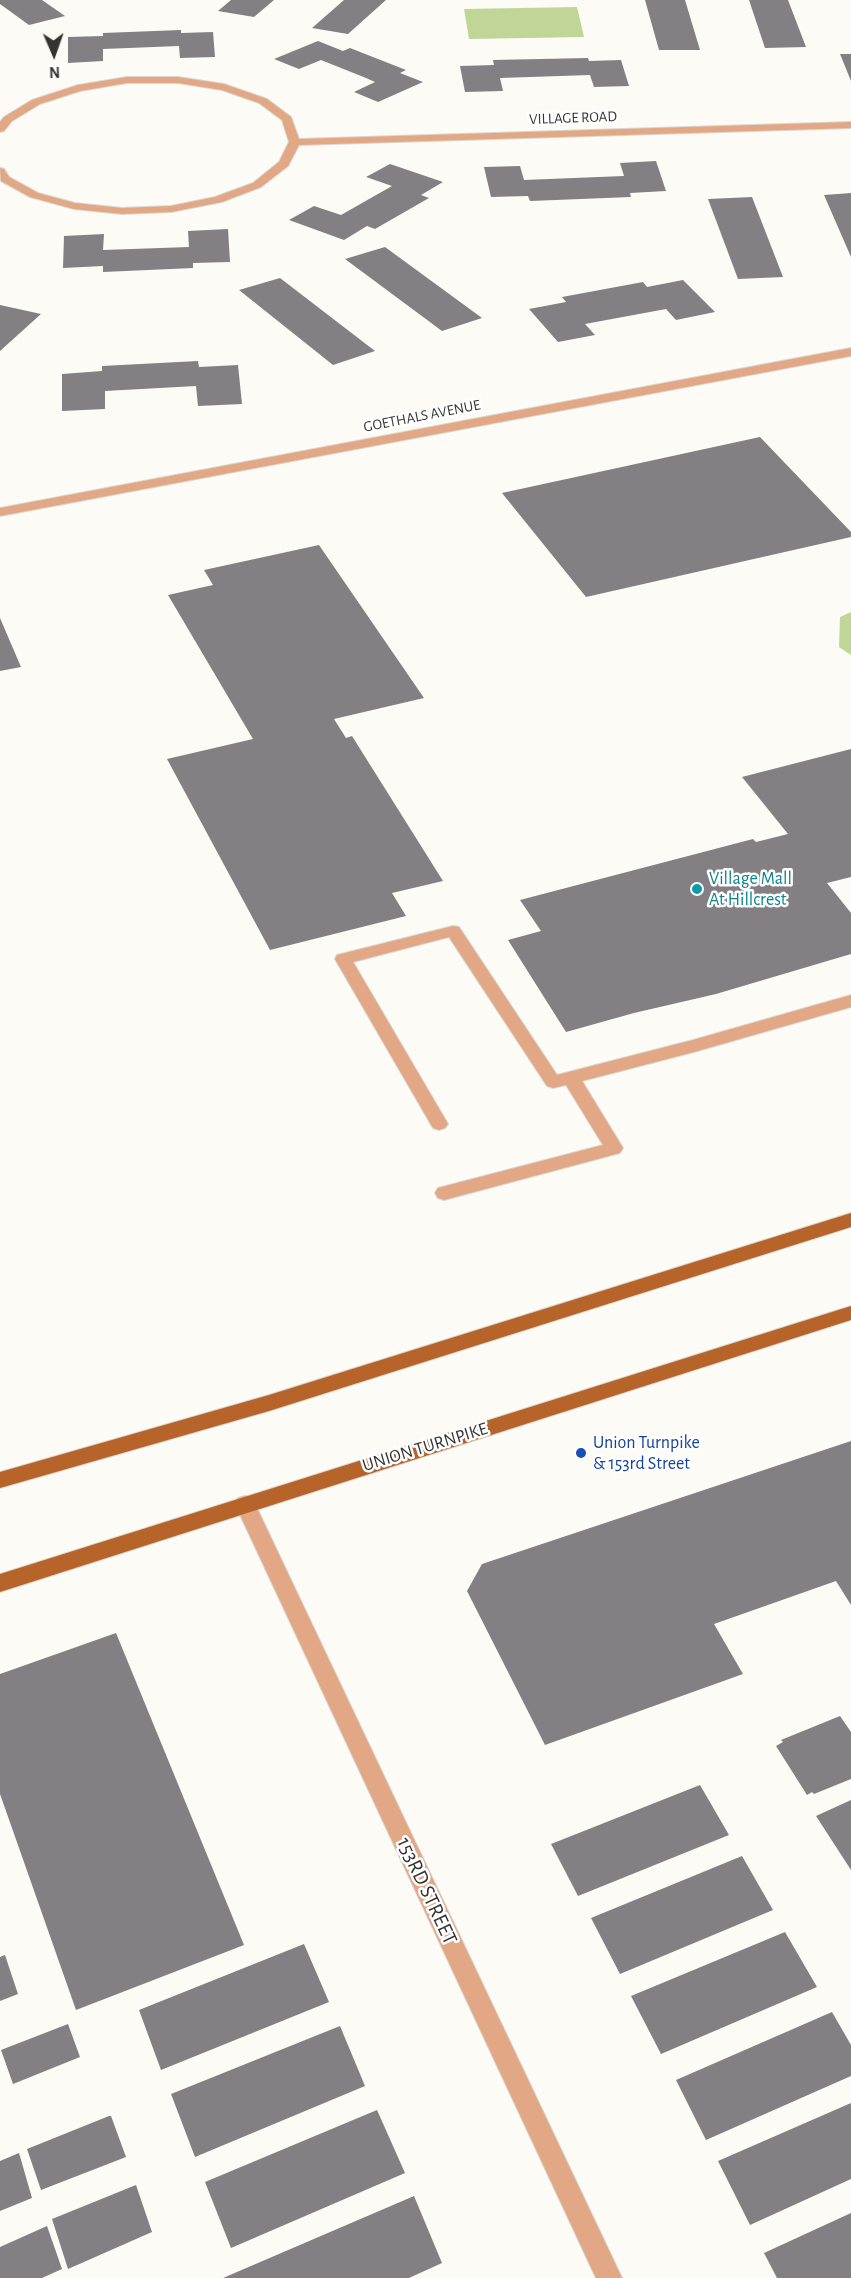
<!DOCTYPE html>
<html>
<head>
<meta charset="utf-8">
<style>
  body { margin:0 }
  #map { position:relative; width:851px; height:2278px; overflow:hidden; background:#fdfbf6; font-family:"Alegreya Sans",sans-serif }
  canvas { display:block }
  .north { position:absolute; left:24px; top:24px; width:60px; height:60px; -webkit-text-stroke:4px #fff; paint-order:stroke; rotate:178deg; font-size:16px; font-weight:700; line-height:24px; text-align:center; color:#343432 }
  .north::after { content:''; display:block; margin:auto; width:21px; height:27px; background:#343432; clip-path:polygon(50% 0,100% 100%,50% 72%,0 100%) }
</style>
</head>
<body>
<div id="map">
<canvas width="851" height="2278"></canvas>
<div class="north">N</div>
</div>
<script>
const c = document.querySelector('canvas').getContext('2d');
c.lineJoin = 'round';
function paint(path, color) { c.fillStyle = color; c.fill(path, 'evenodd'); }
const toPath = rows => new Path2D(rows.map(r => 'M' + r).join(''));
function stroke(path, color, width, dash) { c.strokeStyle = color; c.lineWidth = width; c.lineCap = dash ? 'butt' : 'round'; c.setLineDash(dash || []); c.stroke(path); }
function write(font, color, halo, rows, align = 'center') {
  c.font = font + ' "Alegreya Sans",sans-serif'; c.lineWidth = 5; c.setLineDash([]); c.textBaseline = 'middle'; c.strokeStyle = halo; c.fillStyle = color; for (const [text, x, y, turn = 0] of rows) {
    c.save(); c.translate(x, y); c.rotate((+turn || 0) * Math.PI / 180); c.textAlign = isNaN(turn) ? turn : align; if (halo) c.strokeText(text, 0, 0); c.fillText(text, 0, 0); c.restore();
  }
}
paint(toPath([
  [577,7,584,37,469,39,464,9],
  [851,612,851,655,839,647,840,617]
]), '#c0d696');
paint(toPath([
  [0,0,42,0,65,16,29,25,0,4],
  [231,0,274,0,254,17,218,11],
  [344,0,386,0,348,34,312,28],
  [645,0,685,0,700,50,659,50],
  [749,0,788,0,806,47,765,48],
  [181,30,181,33,213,32,215,57,180,58,179,46,103,49,103,61,68,63,68,37,103,36,103,33],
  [318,41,343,51,350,48,406,70,400,73,423,82,378,102,354,92,375,82,366,78,321,60,299,69,274,59],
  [840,54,851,54,851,81],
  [588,58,589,61,621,60,629,86,594,87,590,75,500,78,503,91,465,92,460,66,494,65,493,60],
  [656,161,666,191,630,193,631,197,530,201,528,196,491,197,484,167,520,166,524,180,624,176,620,163],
  [390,164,443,182,421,195,429,198,375,229,367,226,344,240,289,220,314,206,341,215,392,186,366,177],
  [851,193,851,257,824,195],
  [752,197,783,277,738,279,708,199],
  [228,229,230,262,193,263,193,268,103,272,103,266,63,268,64,236,104,234,103,250,189,247,188,231],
  [385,247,482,318,442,331,345,259],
  [280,278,375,351,333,365,239,290],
  [683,280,715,312,676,320,666,309,585,324,595,335,558,342,529,309,566,302,562,297,643,282,647,287],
  [0,305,41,314,0,351],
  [198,361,199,367,238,365,242,404,198,406,196,386,105,391,105,409,62,411,62,374,102,371,102,366],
  [760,437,851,532,851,537,586,597,502,493],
  [319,545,424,698,334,719,346,738,352,736,443,881,392,893,406,916,270,950,167,759,253,739,168,595,213,585,204,570],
  [0,618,21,667,0,671],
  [851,749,851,877,827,883,851,913,851,954,716,994,634,1013,566,1032,508,940,541,931,520,900,753,839,756,842,788,834,742,777],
  [851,1441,851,1605,836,1581,714,1624,743,1674,545,1745,467,1591,482,1564],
  [116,1633,244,1945,76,2010,0,1794,0,1674],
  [840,1716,851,1732,851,1779,814,1794,812,1792,807,1795,776,1746,783,1742,781,1740],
  [700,1785,729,1835,578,1896,551,1844],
  [851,1800,851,1870,816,1816],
  [742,1856,773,1910,620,1974,591,1918],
  [785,1932,817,1987,661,2054,631,1996],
  [304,1944,329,2002,161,2070,139,2010],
  [5,1955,18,1994,0,2001,0,1957],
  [832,2012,851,2045,851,2076,706,2140,676,2080],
  [68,2024,80,2057,13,2084,1,2050],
  [340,2026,365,2086,195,2157,171,2094],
  [851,2103,851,2179,750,2225,718,2161],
  [377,2110,405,2173,231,2248,205,2182],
  [109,2116,111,2116,126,2157,41,2190,27,2149],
  [19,2153,32,2198,0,2211,0,2161],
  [136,2185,152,2232,68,2269,52,2219],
  [414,2196,442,2263,409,2278,223,2278],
  [851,2213,851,2278,777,2278,764,2253],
  [47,2226,62,2269,42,2278,0,2278,0,2247]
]), '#837f82');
const lane = toPath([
  [453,926,459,927,557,1075,693,1040,851,995,851,1007,694,1052,582,1081,623,1148,620,1153,444,1200,438,1198,435,1193,438,1188,603,1145,566,1085,553,1088,547,1086,449,937,353,962,448,1124,445,1128,439,1130,433,1128,335,959,337,955,453,926]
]);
const street = toPath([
  [127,77,178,77,224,84,267,99,291,117,299,139,851,122,851,128,299,145,288,166,261,187,222,202,171,212,122,214,74,209,30,197,1,181,0,168,4,169,9,177,38,193,75,203,122,208,171,206,215,197,253,183,279,162,289,142,282,120,259,103,222,90,178,83,127,83,80,91,40,104,12,121,4,131,0,132,0,122,4,117,32,100,78,85,127,77],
  [851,348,851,356,0,516,0,508,851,348],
  [245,1496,252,1498,255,1504,622,2278,596,2278,235,1504,238,1498,245,1496]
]);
const primary = toPath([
  [851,1213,851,1227,269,1411,0,1488,0,1472,269,1395,851,1213],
  [851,1306,851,1320,0,1592,0,1574,851,1306]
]);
stroke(lane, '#d9d7d3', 2);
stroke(street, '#d9d7d3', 2);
stroke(primary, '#d9d7d3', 2);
paint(lane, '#e2a784');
paint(street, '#e2a784');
paint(primary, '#b7642a');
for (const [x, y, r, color] of [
  [697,889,6,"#0f9aa8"],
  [581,1453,6,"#1a4fb4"]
]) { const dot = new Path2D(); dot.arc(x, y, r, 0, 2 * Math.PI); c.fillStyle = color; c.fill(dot); stroke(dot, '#fff', 2); }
write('15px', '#343432', '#fff', [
  ["VILLAGE ROAD",573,118,-2],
  ["GOETHALS AVENUE",422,416,-11]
]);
write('18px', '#0d838f', '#fff', [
  ["Village Mall",709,879],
  ["At Hillcrest",709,900]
], 'left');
write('18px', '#164399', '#fff', [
  ["Union Turnpike",593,1443],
  ["& 153rd Street",593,1464]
], 'left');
write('18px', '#343432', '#fff', [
  ["UNION TURNPIKE",425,1447,-17]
]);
write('21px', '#343432', '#fff', [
  ["153RD STREET",427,1891,65]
]);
</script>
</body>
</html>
